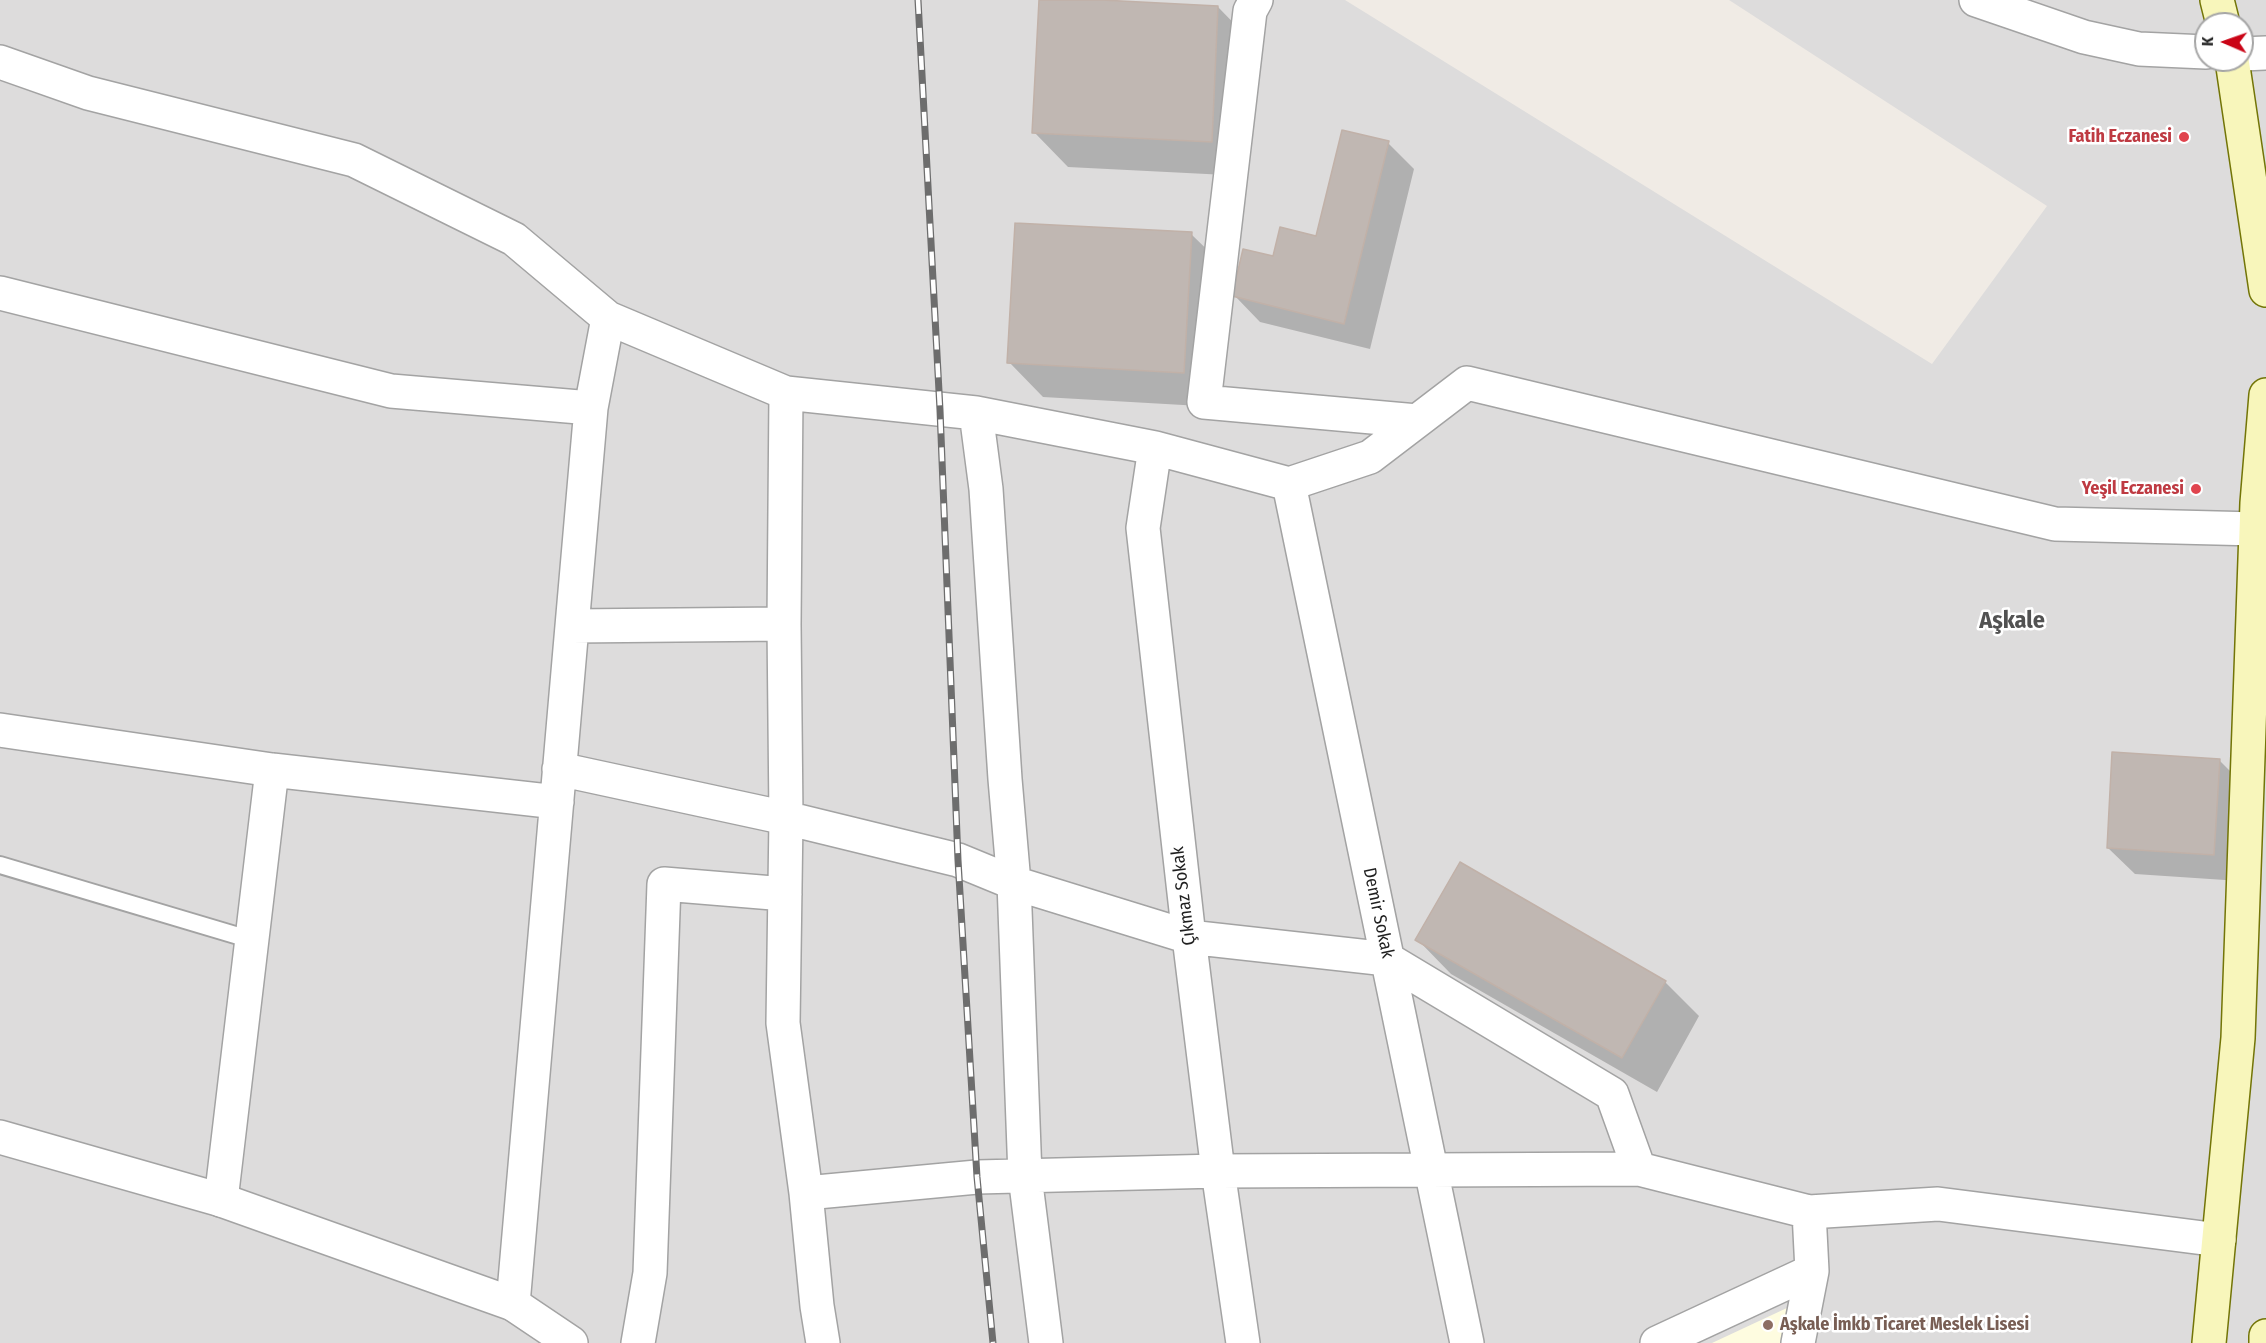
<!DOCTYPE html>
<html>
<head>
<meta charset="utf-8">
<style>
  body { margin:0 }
  #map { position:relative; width:2266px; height:1343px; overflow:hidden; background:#f0ebe5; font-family:"Fira Sans Condensed",sans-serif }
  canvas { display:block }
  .north { position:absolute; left:2194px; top:12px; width:60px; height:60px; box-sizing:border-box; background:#fff; border:2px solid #a5a5a5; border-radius:50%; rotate:272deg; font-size:16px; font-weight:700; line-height:24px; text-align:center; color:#1f1f1f }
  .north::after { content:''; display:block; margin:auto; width:21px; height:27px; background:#ca0416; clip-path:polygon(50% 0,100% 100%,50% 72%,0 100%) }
</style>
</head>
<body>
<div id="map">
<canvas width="2266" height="1343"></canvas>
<div class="north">K</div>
</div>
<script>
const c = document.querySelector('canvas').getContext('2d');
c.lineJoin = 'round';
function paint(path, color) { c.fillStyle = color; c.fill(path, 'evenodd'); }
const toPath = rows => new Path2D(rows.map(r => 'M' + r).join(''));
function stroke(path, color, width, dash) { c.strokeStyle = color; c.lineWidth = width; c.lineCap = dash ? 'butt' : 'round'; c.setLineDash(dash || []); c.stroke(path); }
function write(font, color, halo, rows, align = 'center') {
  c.font = font + ' "Fira Sans Condensed",sans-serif'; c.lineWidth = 5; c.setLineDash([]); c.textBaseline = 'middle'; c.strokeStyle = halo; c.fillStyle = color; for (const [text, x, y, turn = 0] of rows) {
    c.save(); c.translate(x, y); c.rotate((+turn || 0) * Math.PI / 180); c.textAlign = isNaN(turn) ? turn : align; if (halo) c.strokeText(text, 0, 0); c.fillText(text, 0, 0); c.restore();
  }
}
paint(toPath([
  [0,0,1345,0,1932,364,2047,206,1729,0,2266,0,2266,1343,0,1343],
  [2206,24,2242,24,2242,60,2206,60]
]), '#dddcdc');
paint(toPath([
  [1789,1307,1781,1343,1712,1343]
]), '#fefce0');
paint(toPath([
  [1041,0,1218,7,1252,42,1246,176,1068,167,1034,132],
  [1388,143,1414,169,1370,349,1260,322,1234,295,1274,258,1317,238],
  [1191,234,1226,268,1218,407,1043,397,1009,362],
  [2219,760,2246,787,2240,881,2135,874,2108,848],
  [1417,939,1665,982,1699,1016,1657,1092,1451,974]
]), '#0003');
const building = toPath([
  [1039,0,1102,0,1218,6,1212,142,1032,133,1039,0],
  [1342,130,1389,141,1344,324,1232,296,1243,249,1273,256,1280,227,1316,236,1342,130],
  [1015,223,1192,232,1184,373,1007,363,1015,223],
  [2112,752,2220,759,2214,855,2107,848,2112,752],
  [1460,862,1666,981,1622,1058,1415,940,1460,862]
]);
paint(building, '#c0b7b2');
stroke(building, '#c1b1a8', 1.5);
const service = toPath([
  [0,865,252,940]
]);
const minor = toPath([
  [1256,0,1250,11,1204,402,1417,421],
  [1976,0,2084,37,2139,49,2206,52],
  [2242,54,2266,53],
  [0,62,88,93,354,160,514,239,608,318,591,408],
  [0,293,391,391,591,408,513,1304],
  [608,318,786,393,976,413,1155,448,1289,484,1370,457,1467,383,2055,524,2257,529],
  [786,393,784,624,786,818,783,1023,806,1193,817,1306,823,1343],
  [976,413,986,489,1005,779,1014,883,1025,1176,1046,1343],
  [1155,448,1143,528,1189,937,1218,1171,1243,1343],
  [1289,484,1467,1343],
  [572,626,784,624],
  [0,730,272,770,557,802],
  [559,769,786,818,958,860,1014,883,1189,937,1387,959,1612,1094,1639,1169],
  [806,1193,977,1177,1218,1171,1639,1169,1809,1212,1938,1204,2219,1240],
  [221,1200,272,770],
  [638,1343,650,1273,664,884,785,894],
  [1657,1343,1812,1271,1809,1212],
  [1798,1343,1812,1271]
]);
const tertiary = toPath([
  [0,1137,221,1200,513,1304,571,1343]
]);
const secondary = toPath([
  [2217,0,2223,24],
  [2232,60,2266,290],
  [2209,1343,2238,1038,2257,503,2266,395],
  [2266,1343,2266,1336]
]);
stroke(service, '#a3a3a3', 20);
stroke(minor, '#a3a3a3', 36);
stroke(tertiary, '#a3a3a3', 36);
stroke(secondary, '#737507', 36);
stroke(service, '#fff', 16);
stroke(minor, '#fff', 33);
stroke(tertiary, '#fff', 33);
stroke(secondary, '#f8f6bb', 33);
const rail = toPath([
  [918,0,940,410,958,860,977,1177,993,1343]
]);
stroke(rail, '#6d6d6d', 7);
stroke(rail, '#fff', 4.5, [14]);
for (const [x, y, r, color] of [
  [2184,137,6,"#e0444e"],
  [2196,489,6,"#e0444e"],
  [1768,1325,6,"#8d6e63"]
]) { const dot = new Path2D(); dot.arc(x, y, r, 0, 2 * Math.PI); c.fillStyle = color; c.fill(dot); stroke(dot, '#fff', 2); }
write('bold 18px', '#be3a42', '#fff', [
  ["Fatih Eczanesi",2172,137],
  ["Yeşil Eczanesi",2184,489]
], 'right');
write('18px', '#1f1f1f', '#fff', [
  ["Çıkmaz Sokak",1184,896,-97],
  ["Demir Sokak",1378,913,78]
]);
write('bold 18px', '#785e54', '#fff', [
  ["Aşkale İmkb Ticaret Meslek Lisesi",1780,1325]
], 'left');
write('bold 24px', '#525252', '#fff', [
  ["Aşkale",2012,621]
]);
</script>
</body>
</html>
